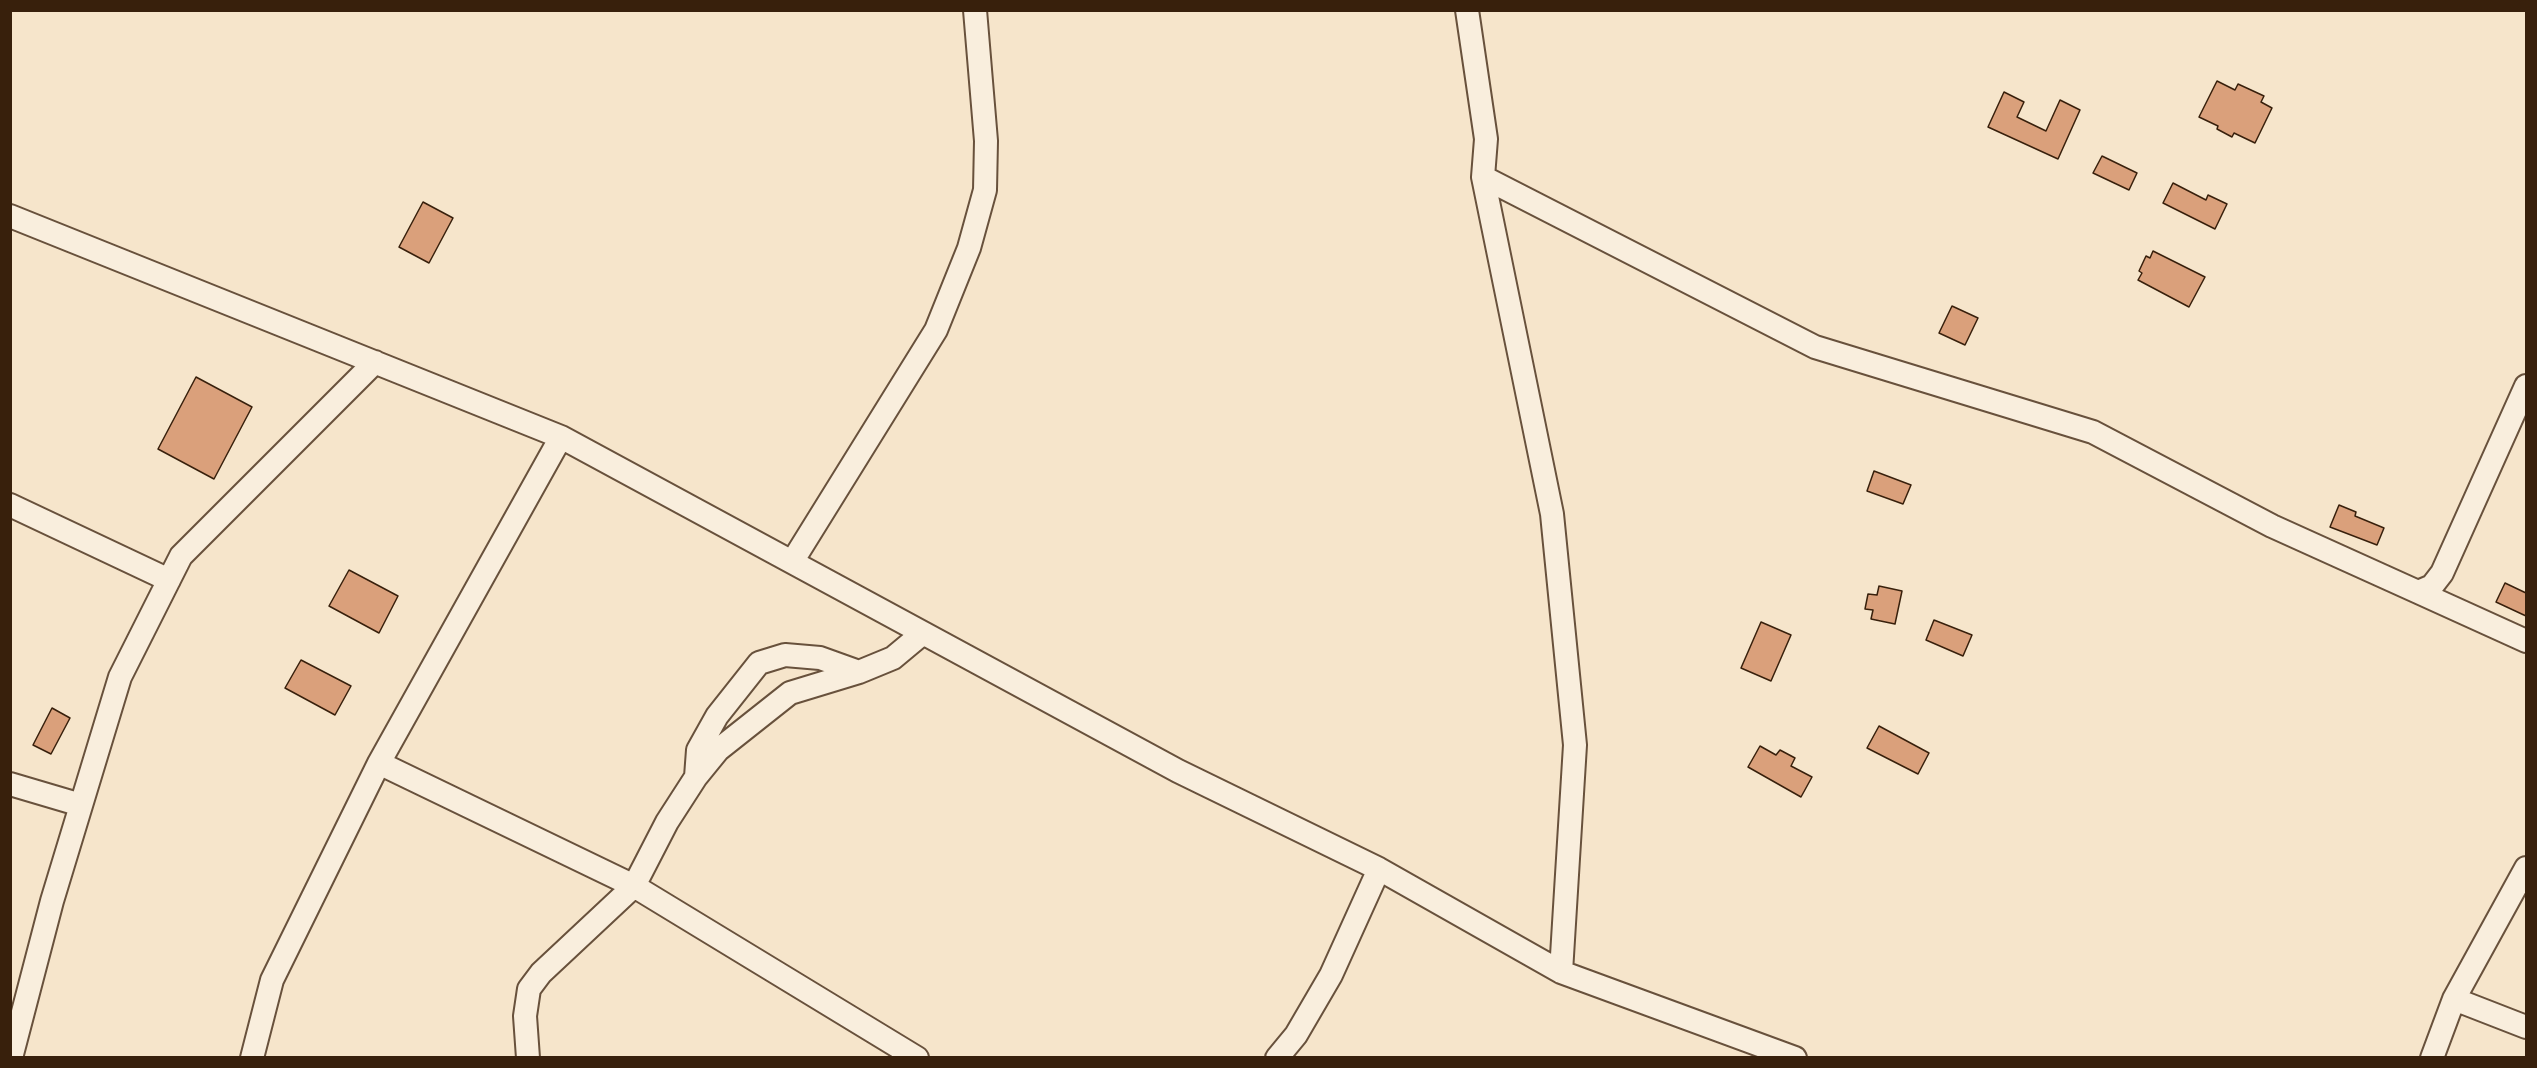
<!DOCTYPE html>
<html>
<head>
<meta charset="utf-8">
<style>
  body { margin:0 }
  #map { position:relative; width:2537px; height:1068px; overflow:hidden; background:#f6e5cb; font-family:"IM FELL Great Primer",serif }
  canvas { display:block }
  .frame { position:absolute; inset:0; border:12px solid #38200c; pointer-events:none }
</style>
</head>
<body>
<div id="map">
<canvas width="2537" height="1068"></canvas>
<div class="frame"></div>
</div>
<script>
const c = document.querySelector('canvas').getContext('2d');
c.lineJoin = 'round';
function paint(path, color) { c.fillStyle = color; c.fill(path, 'evenodd'); }
const toPath = rows => new Path2D(rows.map(r => 'M' + r).join(''));
function stroke(path, color, width, dash) { c.strokeStyle = color; c.lineWidth = width; c.lineCap = dash ? 'butt' : 'round'; c.setLineDash(dash || []); c.stroke(path); }
const building = toPath([
  [2217,81,2235,90,2238,84,2264,96,2261,102,2272,108,2255,143,2234,133,2232,137,2217,129,2218,126,2199,117,2217,81],
  [2004,92,2024,102,2017,117,2046,131,2060,100,2080,110,2058,159,1988,127,2004,92],
  [2102,156,2137,173,2129,190,2093,173,2102,156],
  [2173,183,2206,200,2208,195,2227,204,2215,229,2163,203,2173,183],
  [423,202,453,218,429,263,399,247,423,202],
  [2153,251,2205,277,2189,307,2138,280,2142,273,2139,271,2146,256,2150,258,2153,251],
  [1952,306,1978,318,1965,345,1939,333,1952,306],
  [196,377,252,407,214,479,158,449,196,377],
  [1874,471,1911,485,1903,504,1867,491,1874,471],
  [2339,505,2356,512,2355,516,2384,528,2377,545,2330,527,2339,505],
  [349,570,398,596,379,633,329,606,349,570],
  [2505,583,2526,593,2526,616,2496,602,2505,583],
  [1879,586,1902,591,1895,624,1871,619,1873,610,1865,609,1868,594,1877,595,1879,586],
  [1934,620,1972,635,1963,656,1926,640,1934,620],
  [1761,622,1791,635,1771,681,1741,668,1761,622],
  [301,660,351,686,335,715,285,688,301,660],
  [52,708,70,718,51,754,33,745,52,708],
  [1879,726,1929,753,1918,774,1867,748,1879,726],
  [1760,746,1776,755,1780,750,1795,758,1791,766,1812,777,1801,797,1748,767,1760,746]
]);
paint(building, '#daa07b');
stroke(building, '#38200c', 1.5);
const minor = toPath([
  [1467,10,1486,139,1483,177,1552,514,1575,745,1561,972],
  [1483,177,1815,347,2093,432,2272,526,2418,592,2432,586,2442,573,2526,386],
  [10,216,561,437,1178,771,1379,869,1561,972,1795,1058],
  [10,505,169,580],
  [792,562,936,330,969,248,985,190,986,141,975,10],
  [2418,592,2526,641],
  [379,763,634,886,917,1058],
  [696,777,698,750,717,716,759,663,785,655,820,658,859,672],
  [10,784,81,805],
  [2454,999,2526,1027],
  [11,1058,52,901,120,677,181,556,375,362],
  [252,1058,272,980,379,763,561,437],
  [528,1058,525,1016,529,989,541,973,634,886,667,822,696,777,718,750,790,693,859,672,893,658,923,633],
  [1277,1058,1296,1035,1331,975,1379,869],
  [2432,1058,2454,999,2526,868]
]);
stroke(minor, '#68513c', 26);
stroke(minor, '#f9eedd', 22);
</script>
</body>
</html>
